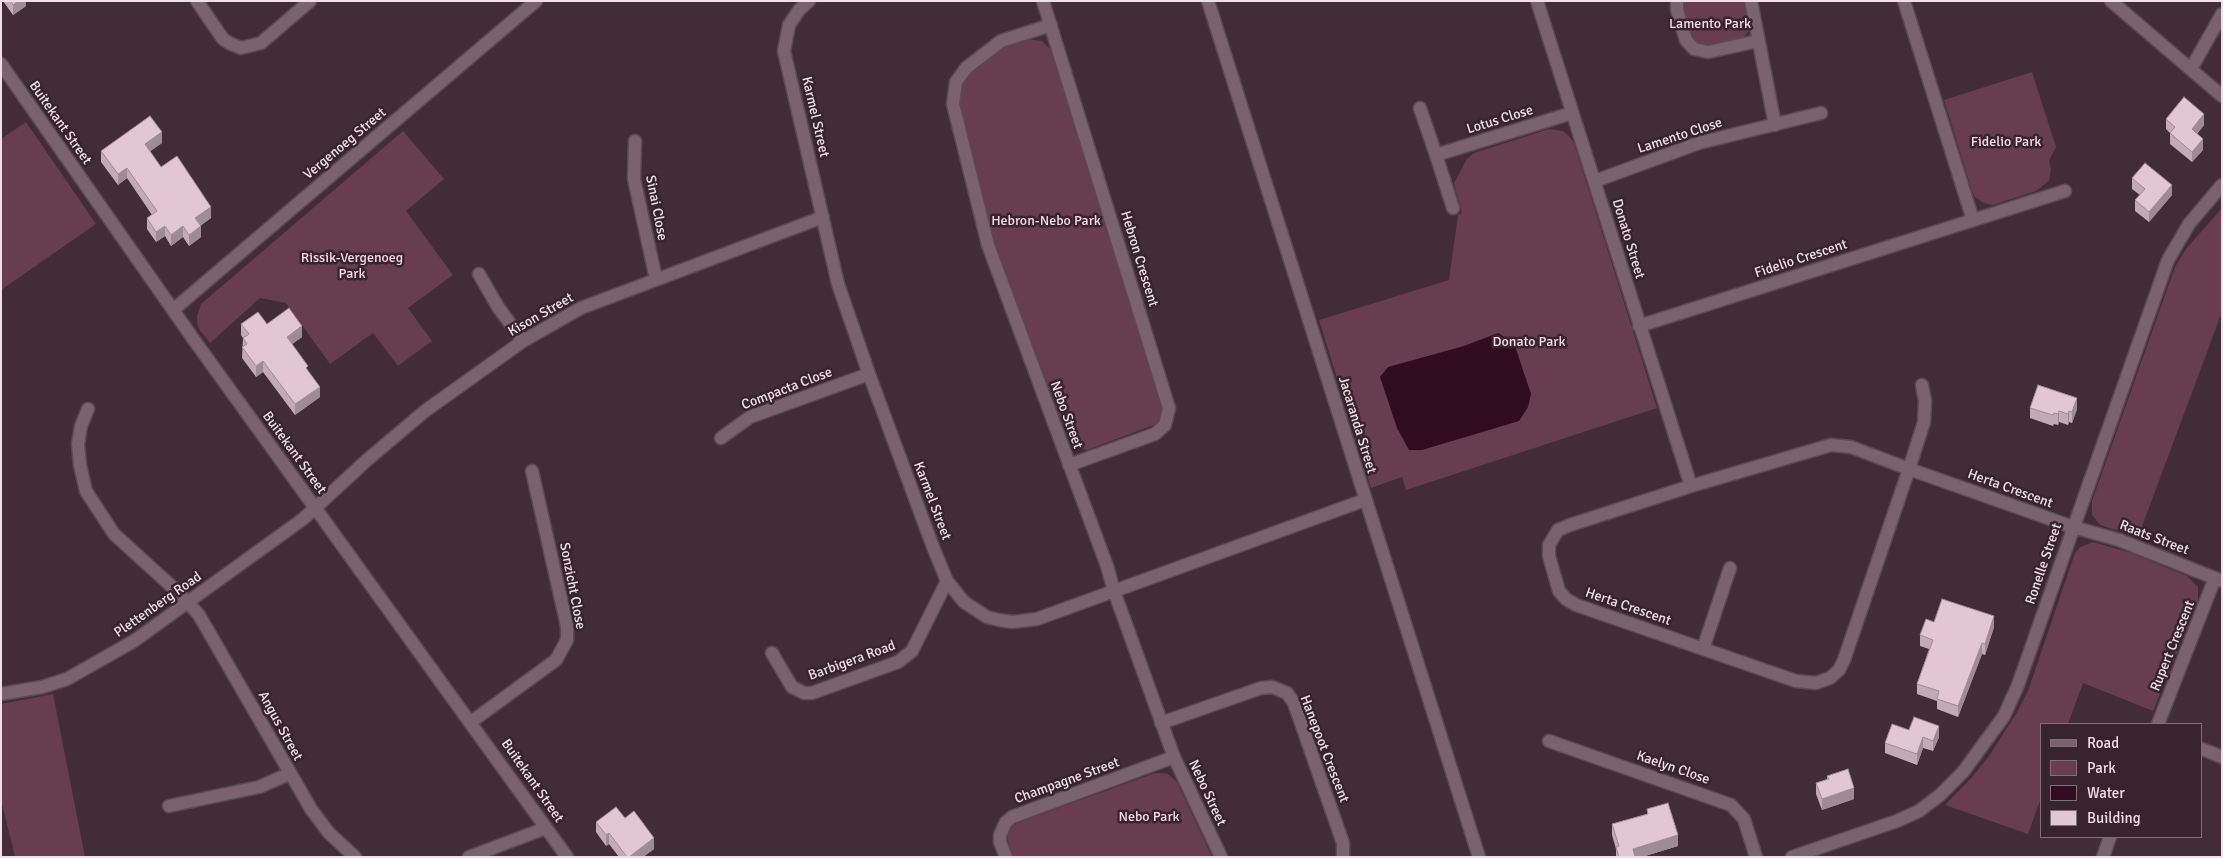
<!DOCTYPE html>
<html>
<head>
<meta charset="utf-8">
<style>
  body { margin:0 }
  #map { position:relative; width:2223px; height:858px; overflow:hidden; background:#422d36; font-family:Signika,sans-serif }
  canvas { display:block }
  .frame { position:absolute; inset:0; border:2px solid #eee0e6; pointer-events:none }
  .legend { position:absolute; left:2040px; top:723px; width:162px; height:115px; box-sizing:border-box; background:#37242c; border:1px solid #806f76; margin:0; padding:6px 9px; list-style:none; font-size:15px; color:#eee0e6 }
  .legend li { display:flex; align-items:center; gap:10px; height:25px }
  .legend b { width:25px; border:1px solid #806f76 }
</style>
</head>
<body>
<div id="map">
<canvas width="2223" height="858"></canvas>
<div class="frame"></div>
<ul class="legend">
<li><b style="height:6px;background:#7a636c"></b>Road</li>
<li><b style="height:14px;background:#673d4f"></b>Park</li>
<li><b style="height:14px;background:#310b1e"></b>Water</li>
<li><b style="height:14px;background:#e2c7d2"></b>Building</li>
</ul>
</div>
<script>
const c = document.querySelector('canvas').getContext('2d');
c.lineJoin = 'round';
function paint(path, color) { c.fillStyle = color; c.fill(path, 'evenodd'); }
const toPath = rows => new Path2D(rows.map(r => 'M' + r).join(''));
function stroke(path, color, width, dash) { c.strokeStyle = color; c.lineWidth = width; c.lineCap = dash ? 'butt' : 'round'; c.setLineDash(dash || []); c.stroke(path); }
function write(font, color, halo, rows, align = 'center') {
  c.font = font + ' Signika,sans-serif'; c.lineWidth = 5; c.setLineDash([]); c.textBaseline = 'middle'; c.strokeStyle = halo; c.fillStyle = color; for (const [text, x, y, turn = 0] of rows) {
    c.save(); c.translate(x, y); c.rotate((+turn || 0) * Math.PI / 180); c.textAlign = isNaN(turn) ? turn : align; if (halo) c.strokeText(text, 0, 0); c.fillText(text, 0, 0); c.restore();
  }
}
paint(toPath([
  [1683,1,1745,1,1749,31,1743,38,1708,47,1693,42,1682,9],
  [1028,39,1042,41,1051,50,1162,409,1158,421,1154,425,1087,450,1074,446,1068,438,999,257,987,218,960,103,962,86,971,73,1000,49],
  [2032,72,2056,147,2049,161,2051,170,2049,181,2036,191,1993,205,1984,203,1975,197,1972,191,1944,100],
  [26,122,96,224,1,290,1,139],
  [1549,129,1563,131,1568,135,1574,143,1657,408,1406,490,1402,477,1371,488,1319,320,1449,280,1458,215,1462,213,1454,183,1467,159,1474,153],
  [403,131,444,179,406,211,453,275,408,308,432,341,398,366,373,333,330,364,286,303,260,298,210,343,199,329,197,322,197,316,201,304],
  [2222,208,2222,312,2138,537,2100,525,2092,515,2092,501,2175,267,2186,249],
  [2093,542,2131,553,2187,576,2198,587,2198,601,2153,711,2083,683,2068,724,2042,724,2042,795,2028,834,1945,805,1973,776,1989,756,2016,714,2028,691,2075,553,2080,547],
  [53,694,85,857,15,857,1,800,1,704],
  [1162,773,1168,774,1177,782,1212,857,1013,857,1007,837,1012,827,1017,823,1155,773]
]), '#673d4f');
paint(toPath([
  [1498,333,1514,343,1531,394,1528,407,1519,421,1422,450,1409,450,1397,428,1380,377,1388,367,1464,346]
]), '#310b1e');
const street = toPath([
  [197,1,223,39,229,43,241,48,261,43,310,1],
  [809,1,799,10,789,25,784,51,838,284,869,374,933,547,947,581,964,602,987,617,999,620,1012,622,1037,619,1365,500],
  [1043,1,1169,408,1165,425,1155,434,1069,465],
  [1208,1,1479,857],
  [1537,1,1691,486],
  [1677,1,1677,10,1686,40,1694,49,1708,52,1758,41],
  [1751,1,1775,125],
  [1904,1,1973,220],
  [2111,1,2222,96],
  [1051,25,1001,41,966,68,956,82,953,104,988,245,1107,566,1114,591,1174,757,1221,857],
  [1,64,194,340,567,857],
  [2191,69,2222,14],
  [1420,108,1436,155,1572,113],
  [635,141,634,179,656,279],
  [1436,155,1453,208],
  [1595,181,1699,143,1821,113],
  [479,274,498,307,523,341],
  [173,310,536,1],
  [1639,326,2065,191],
  [1922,385,1925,401,1924,422,1909,469,1844,660,1839,670,1830,678,1816,683,1796,681,1576,605,1566,599,1559,591,1549,556,1549,545,1558,530,1570,525,1691,486,1831,445,1851,447,1909,469,2073,527,2119,540,2222,581],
  [88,409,81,426,78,444,80,465,86,491,114,534,180,594,199,615,311,809,329,833,355,857],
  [721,438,750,417,869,374],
  [1703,649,1730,568],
  [772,653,792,687,804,693,812,693,898,662,912,651,947,581],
  [1,694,42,687,67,679,134,641,303,519,367,460,425,411,523,341,581,308,823,217],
  [471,722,556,660,567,640,567,626,532,471],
  [1161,723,1261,688,1272,687,1287,693,1294,703,1343,843,1343,857],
  [2158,724,2215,578],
  [1549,741,1731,805,1744,819,1756,857],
  [2202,749,2222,757],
  [169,806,259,787,289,774],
  [469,857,546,828],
  [1006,857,1000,842,1000,835,1006,822,1012,817,1174,757],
  [1792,857,1897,821,1919,811,1940,795,1963,772,2004,716,2018,685,2168,260,2189,224,2222,185],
  [2103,857,2110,837]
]);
stroke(street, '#5b4a51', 15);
stroke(street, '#7a636c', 12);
paint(toPath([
  [3,1,26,1,26,6,13,15],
  [2166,119,2204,125,2197,134,2203,150,2192,162,2170,144,2170,133,2166,129],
  [162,143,150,151,161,167,211,218,200,226,201,237,189,246,183,237,171,246,165,236,156,242,147,229,147,218,152,215,127,178,118,185,101,162,101,151],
  [2132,178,2172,195,2149,222,2135,211,2135,200,2140,195,2132,189],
  [241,324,267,324,302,337,292,344,308,371,320,397,295,415,263,372,256,377,242,358,243,338,241,335],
  [2030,408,2077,409,2072,423,2069,422,2068,425,2059,422,2058,425,2054,424,2053,426,2030,418],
  [1994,627,1985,655,1982,654,1958,717,1937,709,1937,701,1917,694,1917,684,1929,649,1920,646,1920,635],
  [1909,730,1939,737,1933,751,1923,748,1917,765,1885,753,1885,743],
  [1827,776,1854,799,1822,810,1816,794,1816,783,1827,779],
  [1647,809,1678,846,1642,857,1616,857,1616,849,1612,835,1612,824,1647,814],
  [625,818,654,849,643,857,619,857,609,844,606,846,596,832,596,822]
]), '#c2abb5');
paint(toPath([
  [18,1,26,1,26,6,13,15,13,5],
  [2204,114,2204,125,2192,140,2192,129],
  [162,132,162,143,145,155,145,144],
  [2203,139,2203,150,2192,162,2192,152],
  [127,168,127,178,118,185,118,174],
  [2172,185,2172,195,2149,222,2149,212],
  [211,207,211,218,195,229,195,218],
  [165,226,165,236,156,242,156,232],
  [183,226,183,237,171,246,171,235],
  [201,226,201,237,189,246,189,235],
  [302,326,302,337,287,348,287,337],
  [263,361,263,372,256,377,256,366],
  [320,387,320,397,295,415,295,404],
  [2077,398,2077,409,2072,423,2072,412],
  [2059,411,2059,422,2058,425,2058,414],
  [2069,411,2069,422,2068,425,2068,414],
  [1994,616,1994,627,1985,655,1985,644],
  [1982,643,1982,654,1958,717,1958,706],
  [1939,726,1939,737,1933,751,1933,741],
  [1923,737,1923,748,1917,765,1917,754],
  [1854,788,1854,799,1822,810,1822,799],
  [609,833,609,844,606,846,606,835],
  [1678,835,1678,846,1642,857,1633,857,1633,849],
  [654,838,654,849,643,857,629,857]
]), '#9e8b93');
const building = toPath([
  [11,1,18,1,13,5,11,1],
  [2184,97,2204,114,2192,129,2203,139,2192,152,2170,133,2175,127,2166,119,2184,97],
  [150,116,162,132,145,144,161,167,177,156,211,207,195,218,201,226,189,235,183,226,171,235,165,226,156,232,147,218,157,211,127,168,118,174,101,151,150,116],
  [2145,163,2172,185,2149,212,2135,200,2145,189,2132,178,2145,163],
  [289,308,302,326,287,337,308,366,306,368,320,387,295,404,263,361,256,366,242,347,247,344,243,338,249,334,241,324,258,312,267,324,289,308],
  [2038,385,2077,398,2072,412,2069,411,2068,414,2059,411,2058,414,2054,413,2053,415,2030,408,2038,385],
  [1942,599,1994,616,1985,644,1982,643,1958,706,1937,699,1939,691,1917,684,1933,640,1920,635,1926,619,1934,622,1942,599],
  [1914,717,1939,726,1933,741,1923,737,1917,754,1885,743,1892,724,1909,730,1914,717],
  [1848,769,1854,788,1822,799,1816,783,1829,779,1827,776,1848,769],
  [1668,803,1678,835,1633,849,1635,857,1619,857,1616,847,1619,846,1612,824,1648,814,1647,809,1668,803],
  [616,807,625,818,634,811,654,838,629,857,627,857,609,833,606,835,596,822,616,807]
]);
paint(building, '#e2c7d2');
stroke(building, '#9e8b93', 1);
write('14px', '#f9d9e6', '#37242c', [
  ["Lamento Park",1710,24],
  ["Fidelio Park",2006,142],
  ["Hebron-Nebo Park",1046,221],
  ["Rissik-Vergenoeg",352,258],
  ["Park",352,274],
  ["Donato Park",1529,342],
  ["Nebo Park",1149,817]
]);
write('14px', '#eee0e6', '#37242c', [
  ["Karmel Street",815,117,77],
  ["Lotus Close",1500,120,-17],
  ["Buitekant Street",60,123,55],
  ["Lamento Close",1680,136,-18],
  ["Vergenoeg Street",345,144,-40],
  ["Sinai Close",656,208,79],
  ["Donato Street",1628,239,73],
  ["Hebron Crescent",1139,259,73],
  ["Fidelio Crescent",1801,259,-18],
  ["Kison Street",541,315,-30],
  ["Compacta Close",787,389,-21],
  ["Nebo Street",1066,415,70],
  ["Jacaranda Street",1357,425,73],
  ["Buitekant Street",294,453,54],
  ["Herta Crescent",2010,489,20],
  ["Karmel Street",932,501,69],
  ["Raats Street",2154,538,21],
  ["Ronelle Street",2044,564,-71],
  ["Sonzicht Close",572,586,79],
  ["Plettenberg Road",158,605,-35],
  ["Herta Crescent",1628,607,19],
  ["Rupert Crescent",2173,646,-68],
  ["Barbigera Road",852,661,-20],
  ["Angus Street",280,726,61],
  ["Hanepoot Crescent",1324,749,69],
  ["Kaelyn Close",1673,768,19],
  ["Buitekant Street",532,781,55],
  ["Champagne Street",1067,781,-20],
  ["Nebo Street",1207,793,65]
]);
</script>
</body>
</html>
